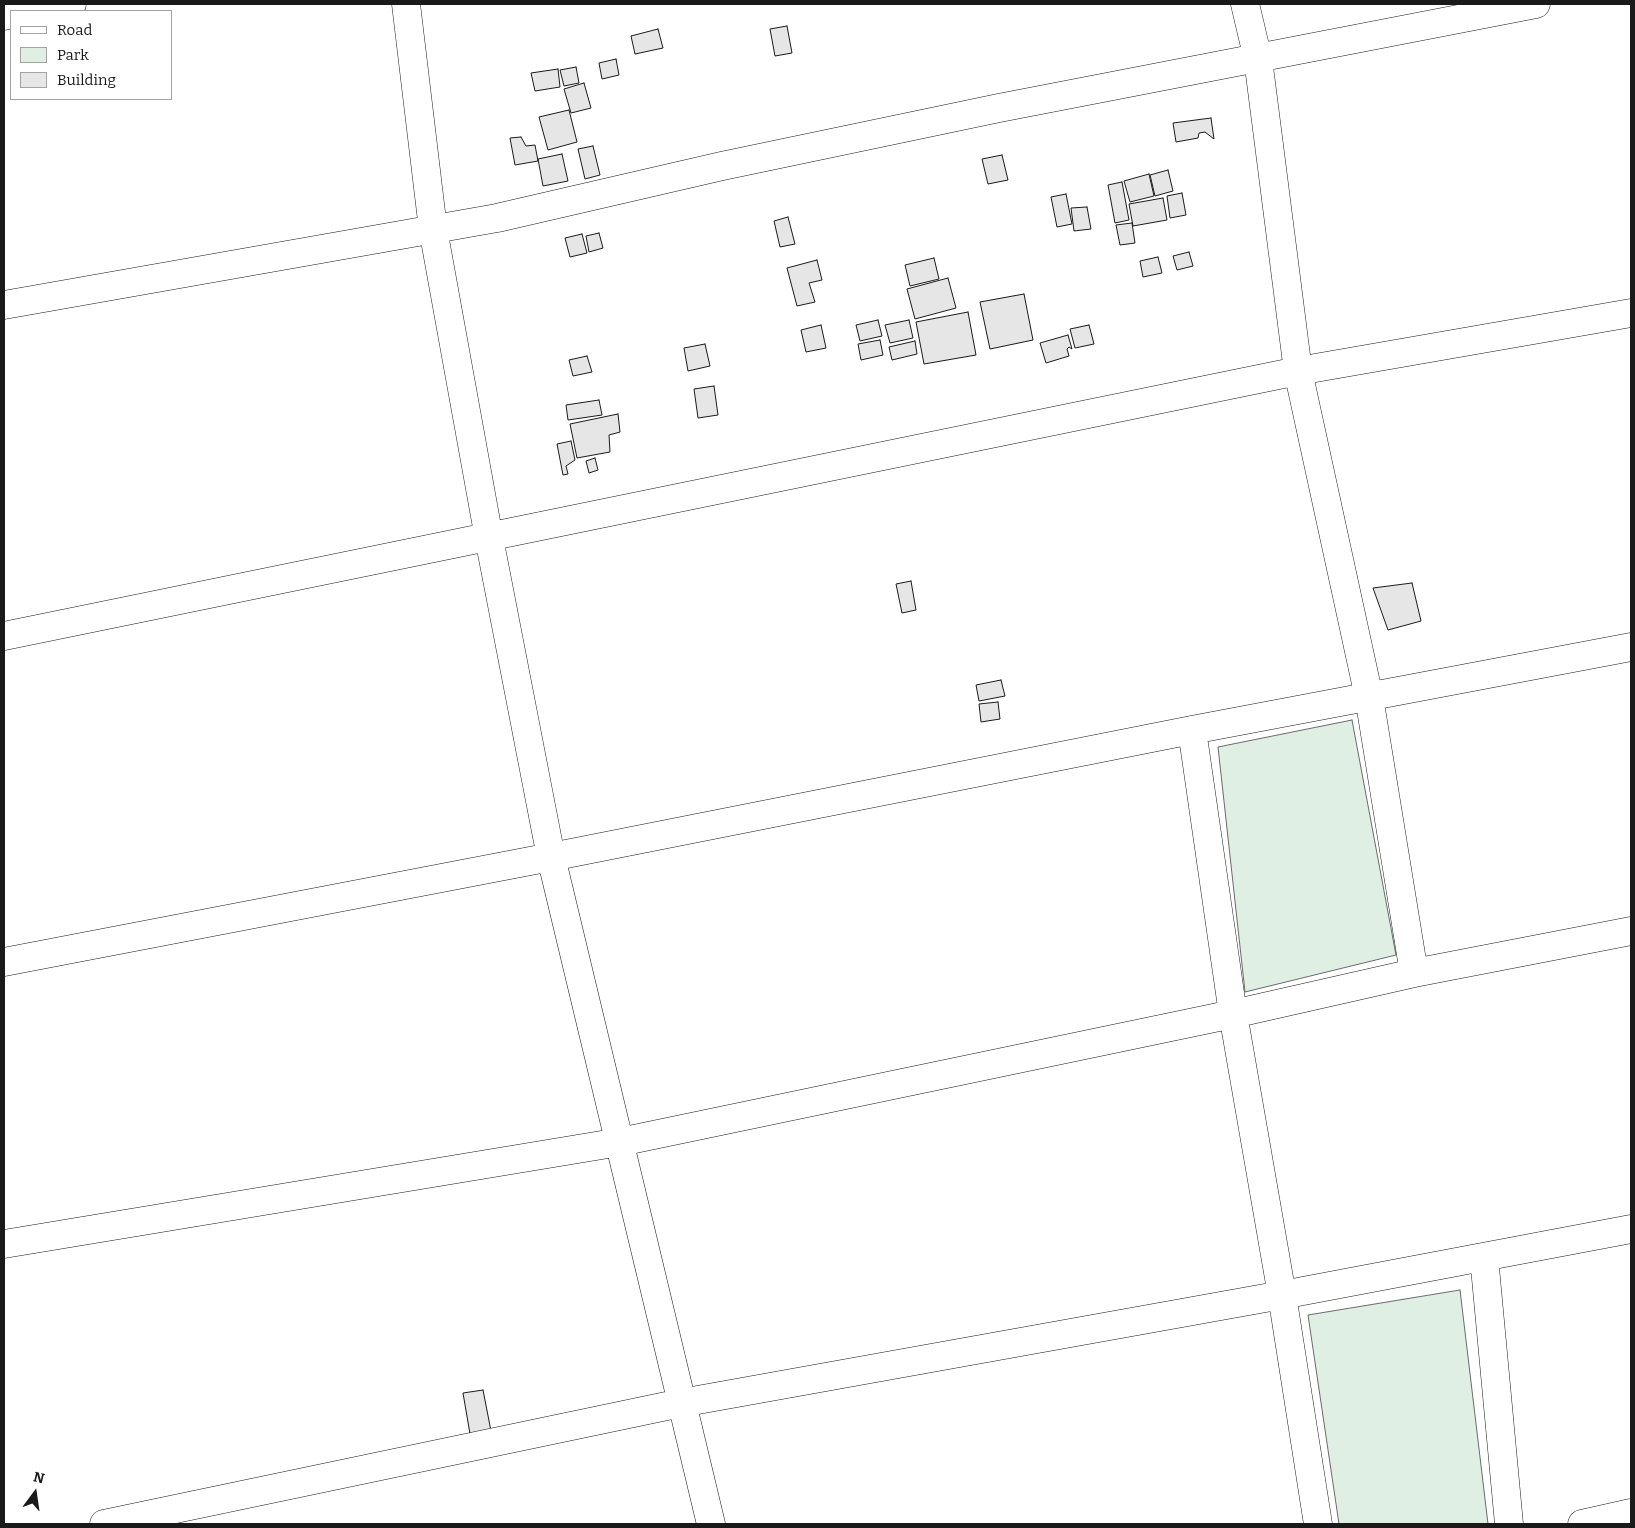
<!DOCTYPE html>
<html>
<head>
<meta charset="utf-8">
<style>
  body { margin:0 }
  #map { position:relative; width:1635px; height:1528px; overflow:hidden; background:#fff; font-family:Bitter,serif }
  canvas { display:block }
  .frame { position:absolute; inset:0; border:5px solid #1a1a1a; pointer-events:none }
  .legend { position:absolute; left:10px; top:10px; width:162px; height:90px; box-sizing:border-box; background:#fff; border:1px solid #a3a3a3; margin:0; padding:6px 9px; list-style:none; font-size:15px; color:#1a1a1a }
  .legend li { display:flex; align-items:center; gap:10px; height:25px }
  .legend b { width:25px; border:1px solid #a3a3a3 }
  .north { position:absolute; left:10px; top:1468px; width:50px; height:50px; -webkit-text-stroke:4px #fff; paint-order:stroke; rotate:14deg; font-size:14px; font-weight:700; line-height:20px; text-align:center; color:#1a1a1a }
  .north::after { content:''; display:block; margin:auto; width:18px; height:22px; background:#1a1a1a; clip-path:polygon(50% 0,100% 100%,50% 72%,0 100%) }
</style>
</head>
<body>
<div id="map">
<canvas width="1635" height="1528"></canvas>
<div class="frame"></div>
<ul class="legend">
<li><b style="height:6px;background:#fff"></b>Road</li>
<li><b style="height:14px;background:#e0efe3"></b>Park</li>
<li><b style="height:14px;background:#e6e6e6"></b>Building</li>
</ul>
<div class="north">N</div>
</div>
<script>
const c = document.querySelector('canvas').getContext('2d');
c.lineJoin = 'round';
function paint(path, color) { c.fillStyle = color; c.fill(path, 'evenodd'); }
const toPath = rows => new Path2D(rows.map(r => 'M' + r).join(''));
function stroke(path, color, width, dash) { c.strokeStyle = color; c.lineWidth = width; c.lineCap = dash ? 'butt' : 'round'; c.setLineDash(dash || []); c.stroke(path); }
const green = toPath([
  [1352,720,1396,955,1245,992,1218,747,1352,720],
  [1460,1290,1488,1524,1339,1524,1308,1315,1460,1290]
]);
paint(green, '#e0efe3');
stroke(green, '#6a6a6a', 1);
const building = toPath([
  [787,26,792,53,775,56,770,29,787,26],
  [658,29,663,48,635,54,631,36,658,29],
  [616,59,619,75,602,79,599,63,616,59],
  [576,67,579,83,564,86,560,70,576,67],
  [558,69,560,87,535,91,531,73,558,69],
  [584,83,591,108,571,113,564,89,584,83],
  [569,110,577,142,548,150,539,117,569,110],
  [1211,118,1214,139,1205,132,1199,133,1198,138,1176,142,1173,123,1211,118],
  [521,137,526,146,535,145,538,161,515,165,510,138,521,137],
  [593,146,600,175,585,179,578,149,593,146],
  [562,154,568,181,543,186,538,159,562,154],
  [1002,155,1008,180,988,184,982,159,1002,155],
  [1168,170,1173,191,1155,196,1150,175,1168,170],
  [1149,174,1154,196,1130,202,1124,181,1149,174],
  [1122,182,1129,220,1115,223,1108,185,1122,182],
  [1182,193,1186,215,1170,218,1167,196,1182,193],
  [1066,194,1072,224,1057,227,1051,197,1066,194],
  [1163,198,1167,220,1133,226,1129,204,1163,198],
  [1087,207,1091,229,1074,231,1071,208,1087,207],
  [788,217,795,244,780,247,774,221,788,217],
  [1132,223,1135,243,1120,245,1116,225,1132,223],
  [599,233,603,248,589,252,586,236,599,233],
  [582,234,587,253,570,257,565,238,582,234],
  [1189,252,1193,266,1177,270,1173,256,1189,252],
  [1158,257,1162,273,1143,277,1140,261,1158,257],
  [934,258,939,279,910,286,905,265,934,258],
  [817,260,822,280,809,283,815,302,797,306,787,268,817,260],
  [948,278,956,308,915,319,907,289,948,278],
  [1024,294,1033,340,990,349,980,302,1024,294],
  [968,312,976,355,924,364,916,322,968,312],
  [878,320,882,336,860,341,856,325,878,320],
  [909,320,913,338,890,343,885,325,909,320],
  [821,325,826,348,806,352,801,330,821,325],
  [1089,325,1094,344,1075,348,1070,329,1089,325],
  [1068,335,1072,349,1069,347,1067,349,1069,356,1046,363,1040,343,1068,335],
  [880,340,883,355,861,360,858,344,880,340],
  [915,341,917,354,892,360,889,347,915,341],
  [705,344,710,366,688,371,684,348,705,344],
  [587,356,592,372,573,376,569,360,587,356],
  [714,386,718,415,698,418,694,389,714,386],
  [599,400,602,415,568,420,566,405,599,400],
  [618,414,620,432,609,435,610,452,577,458,570,424,618,414],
  [571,441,575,460,566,466,568,474,563,475,557,444,571,441],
  [595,458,598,470,589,473,586,461,595,458],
  [911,581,916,610,902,613,896,584,911,581],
  [1412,583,1421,621,1388,630,1373,588,1412,583],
  [1001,680,1005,696,979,701,976,685,1001,680],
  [998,702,1000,719,981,722,979,704,998,702],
  [483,1390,491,1431,470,1434,463,1393,483,1390]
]);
paint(building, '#e6e6e6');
stroke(building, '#1a1a1a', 1);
const street = toPath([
  [406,4,433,229,489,538,551,857,711,1524],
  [1245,4,1258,59,1298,371,1369,697,1414,973],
  [30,11,72,4],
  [4,16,11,15],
  [4,305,497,218,722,166,999,108,1536,4],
  [4,636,1298,371,1631,313],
  [1192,730,1233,1014,1282,1295,1318,1524],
  [4,962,551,857,1192,730,1631,647],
  [4,1244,620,1142,1233,1014,1414,973,1631,931],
  [1484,1257,1509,1524],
  [104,1524,681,1403,1282,1295,1631,1229],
  [1582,1524,1631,1513]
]);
stroke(street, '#1a1a1a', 29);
stroke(street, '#fff', 28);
</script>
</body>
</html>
